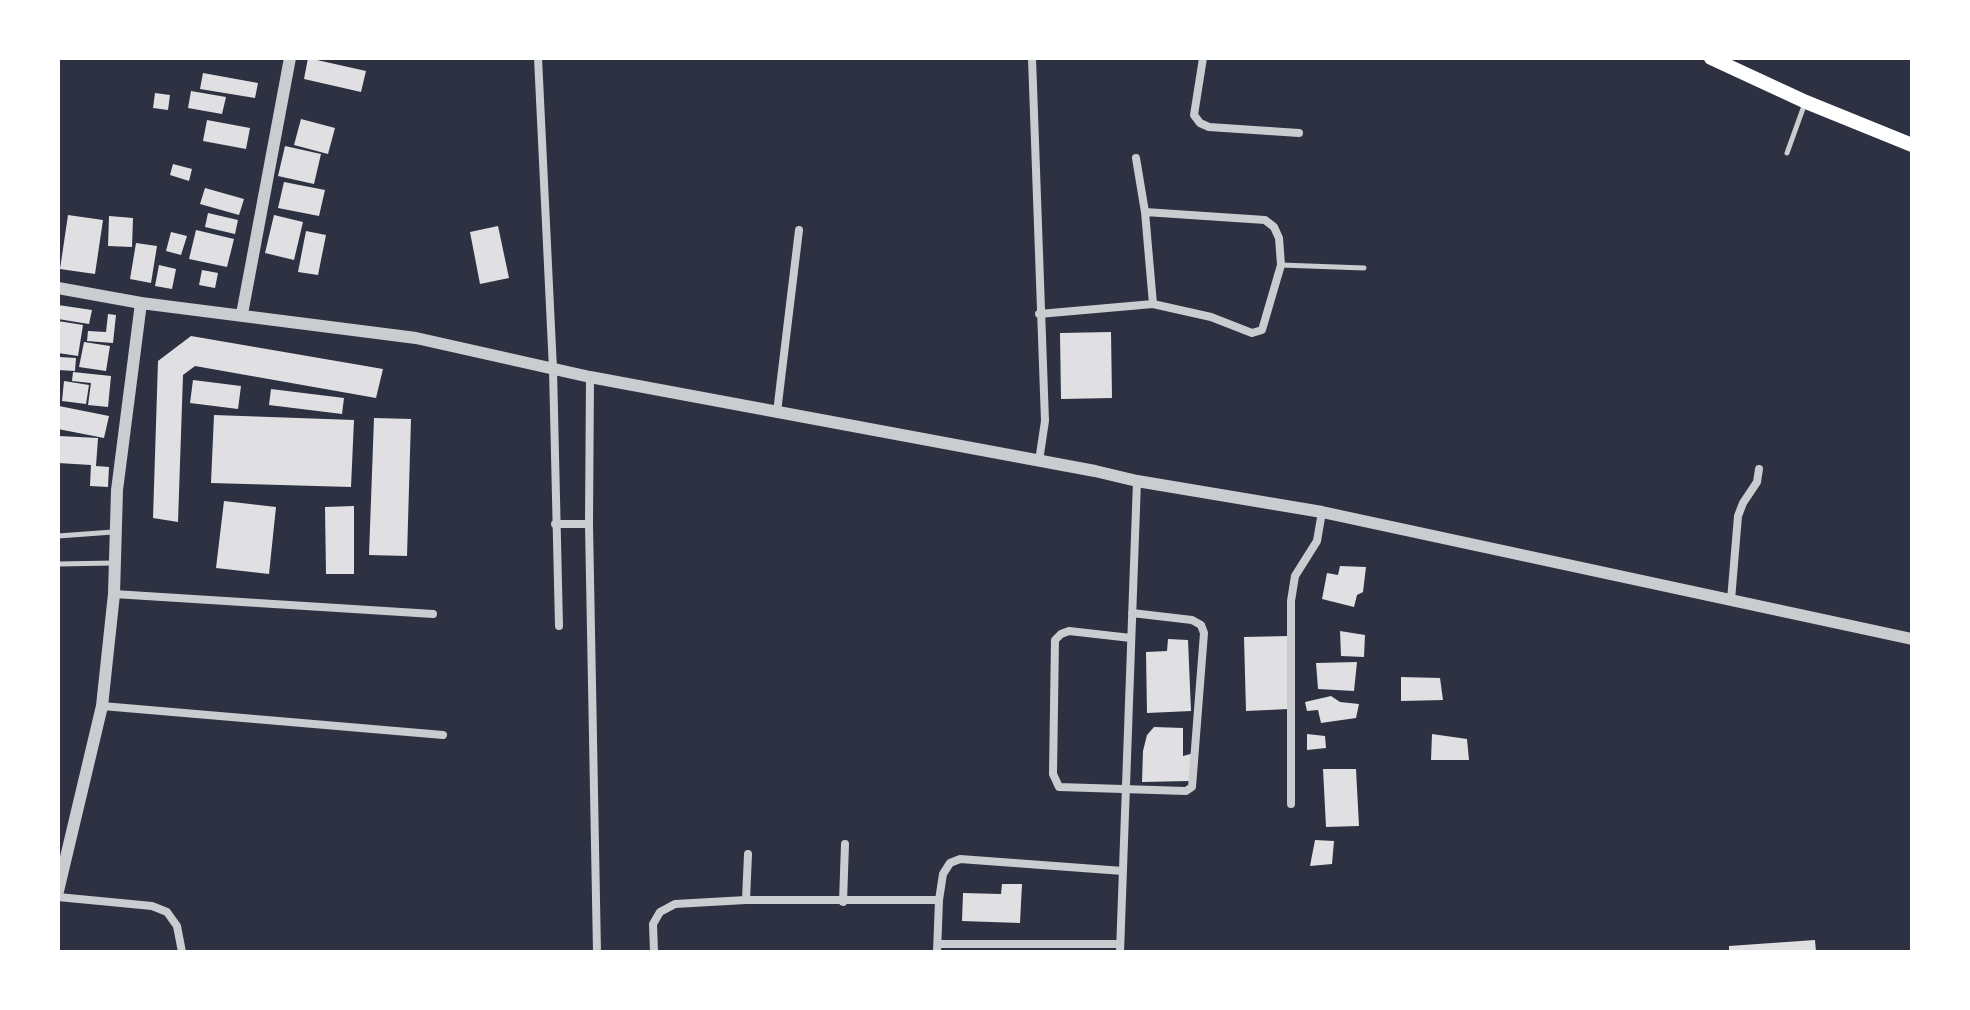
<!DOCTYPE html>
<html>
<head>
<meta charset="utf-8">
<style>
  body { margin:0 }
  #map { position:relative; width:1970px; height:1010px; overflow:hidden; background:#2d3142; font-family:"Asap Condensed",sans-serif }
  canvas { display:block }
  .frame { position:absolute; inset:0; border:60px solid #fff; pointer-events:none }
</style>
</head>
<body>
<div id="map">
<canvas width="1970" height="1010"></canvas>
<div class="frame"></div>
</div>
<script>
const c = document.querySelector('canvas').getContext('2d');
c.lineJoin = 'round';
function paint(path, color) { c.fillStyle = color; c.fill(path, 'evenodd'); }
const toPath = rows => new Path2D(rows.map(r => 'M' + r).join(''));
function stroke(path, color, width, dash) { c.strokeStyle = color; c.lineWidth = width; c.lineCap = dash ? 'butt' : 'round'; c.setLineDash(dash || []); c.stroke(path); }
paint(toPath([
  [308,58,366,71,361,92,304,79],
  [203,73,258,83,255,98,200,89],
  [191,91,226,97,222,114,188,108],
  [155,93,170,95,168,110,153,108],
  [301,119,335,128,328,154,294,145],
  [207,120,250,128,246,149,203,141],
  [285,146,321,154,314,184,278,176],
  [173,164,192,169,189,181,170,175],
  [284,182,325,190,319,216,278,208],
  [205,188,244,199,239,215,200,204],
  [208,213,238,220,235,234,205,227],
  [68,215,103,220,95,274,60,269],
  [274,215,303,222,294,260,265,253],
  [109,216,133,218,132,247,108,246],
  [498,226,509,278,480,284,470,232],
  [196,230,234,239,227,267,189,259],
  [306,231,326,235,318,275,298,272],
  [171,232,187,236,181,255,166,251],
  [136,243,157,246,151,283,130,279],
  [159,265,176,269,172,289,155,286],
  [202,270,218,273,215,288,199,285],
  [58,305,92,310,89,324,58,319],
  [108,314,116,315,113,343,87,341,88,331,106,332],
  [58,321,83,325,78,356,58,353],
  [1111,332,1112,398,1061,399,1060,333],
  [191,336,383,369,376,398,195,366,183,375,178,522,153,518,158,361],
  [84,342,110,346,106,371,79,367],
  [60,357,76,358,75,371,58,370],
  [73,372,111,376,108,407,88,405,91,383,72,381],
  [193,380,241,386,238,409,190,403],
  [64,381,89,385,86,404,62,401],
  [271,389,344,398,342,414,269,405],
  [59,406,109,416,104,438,58,429],
  [214,415,354,420,351,487,211,483],
  [374,418,411,419,407,556,369,555],
  [59,436,98,438,96,466,109,467,108,487,90,486,91,465,58,463],
  [224,501,276,507,269,574,216,568],
  [354,506,354,574,326,574,325,507],
  [1340,566,1366,567,1363,592,1357,595,1354,607,1322,599,1327,573,1338,575],
  [1340,631,1365,635,1364,657,1341,656],
  [1289,636,1289,709,1246,711,1244,637],
  [1168,639,1188,640,1191,711,1147,713,1146,652,1167,651],
  [1357,662,1354,691,1318,689,1316,663],
  [1401,677,1440,678,1443,700,1401,701],
  [1331,696,1340,702,1359,704,1356,718,1321,723,1318,710,1307,711,1305,702],
  [1154,727,1183,728,1183,756,1194,753,1189,781,1142,782,1143,751,1147,735],
  [1307,734,1325,736,1326,748,1307,750],
  [1432,734,1467,739,1469,760,1431,760],
  [1323,769,1356,769,1359,826,1326,827],
  [1315,840,1334,841,1332,864,1310,866],
  [1002,884,1022,884,1020,923,962,921,963,893,1001,894],
  [1815,940,1816,952,1729,952,1729,946]
]), '#e0e0e3');
stroke(toPath([
  [1787,153,1805,103],
  [1281,265,1364,268],
  [58,536,113,532],
  [58,564,114,563]
]), '#caccd0', 5);
stroke(toPath([
  [538,58,553,369,559,626],
  [1032,58,1045,421,1039,461],
  [1203,58,1194,115,1200,123,1209,127,1299,133],
  [1136,158,1145,212,1153,304],
  [1039,314,1153,304,1211,317,1252,333,1262,330,1281,265,1279,238,1274,227,1265,220,1145,212],
  [590,377,589,524,597,952],
  [777,412,799,230],
  [555,524,589,524],
  [114,594,433,614],
  [1731,600,1738,516,1743,503,1757,482,1759,469],
  [1131,638,1069,631,1061,634,1055,640,1053,774,1059,787,1186,791,1192,787,1204,633,1201,625,1192,620,1132,613],
  [102,706,443,735],
  [1291,804,1291,601,1295,576,1317,541,1322,512],
  [58,897,152,906,167,912,177,926,182,952],
  [746,900,748,854],
  [843,902,845,844],
  [939,944,1120,944],
  [654,952,653,924,660,912,675,904,746,900,939,900],
  [937,952,939,900,943,874,950,863,960,859,1123,871],
  [1120,952,1137,481]
]), '#caccd0', 8);
stroke(toPath([
  [58,288,141,303,416,338,590,377,1095,471,1137,481,1322,512,1912,639],
  [242,314,290,58],
  [58,891,102,706,114,594,117,490,141,303]
]), '#caccd0', 12);
stroke(toPath([
  [1711,58,1806,102,1912,145]
]), '#fff', 14);
</script>
</body>
</html>
